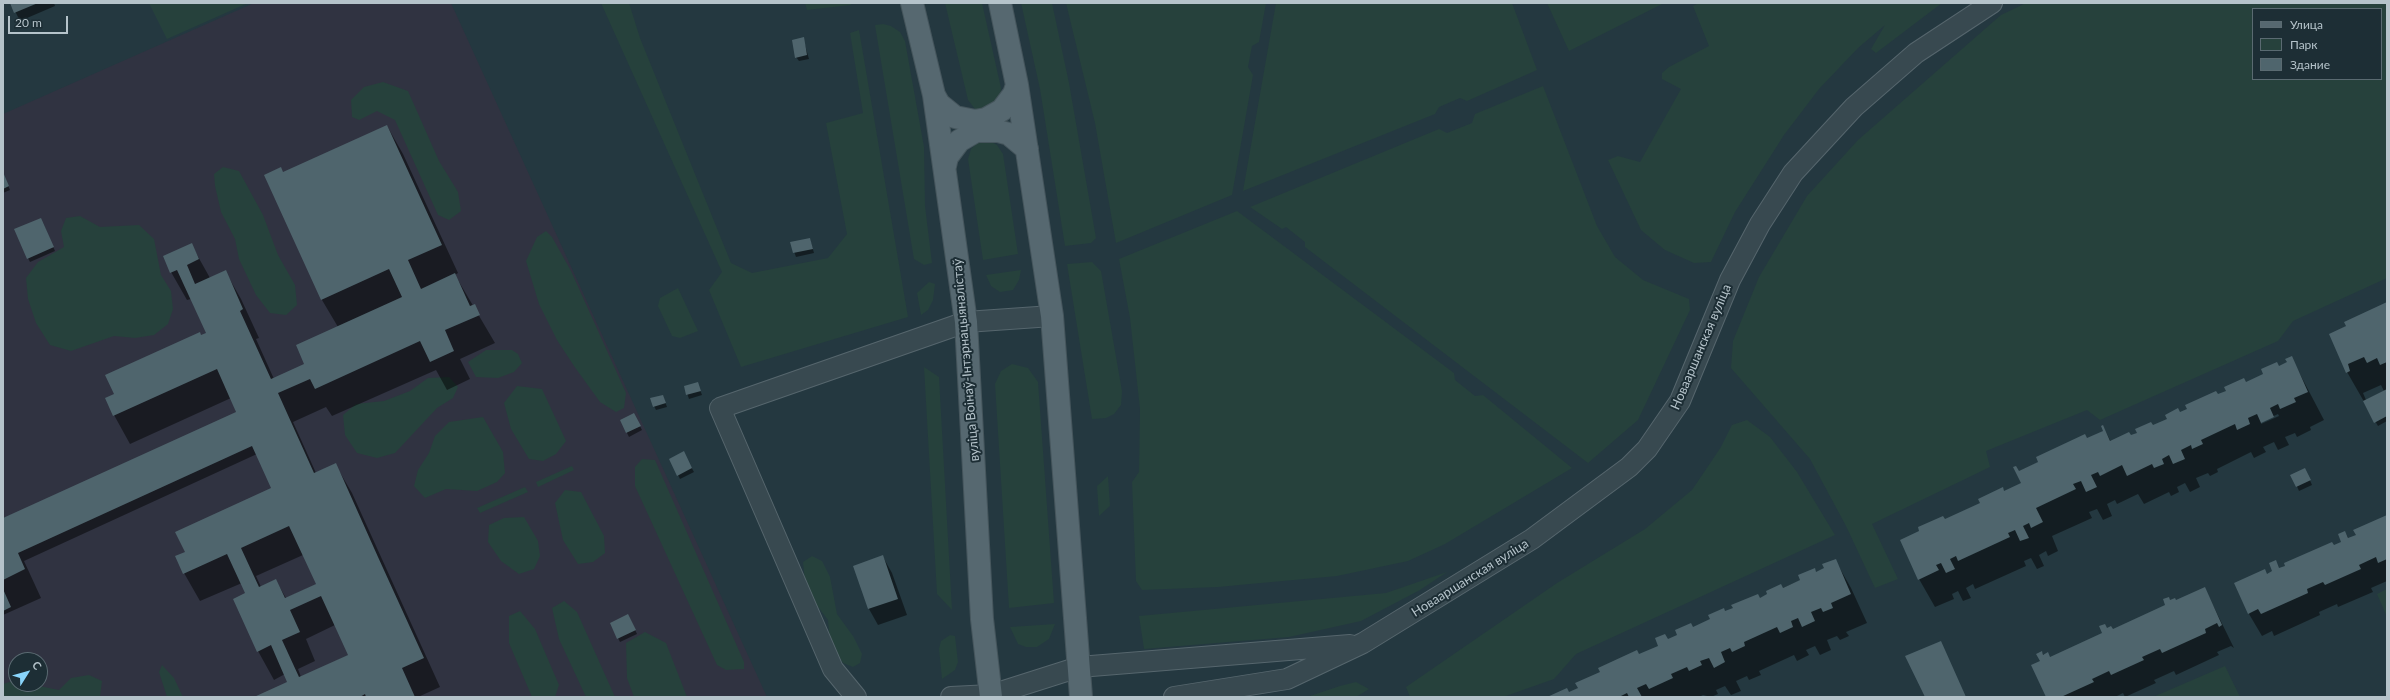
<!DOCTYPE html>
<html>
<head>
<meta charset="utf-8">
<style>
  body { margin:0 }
  #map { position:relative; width:2390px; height:700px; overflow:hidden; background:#243840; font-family:Lato,sans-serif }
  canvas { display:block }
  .frame { position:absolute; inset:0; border:4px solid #b5c3ca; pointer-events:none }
  .legend { position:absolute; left:2252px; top:8px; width:130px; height:72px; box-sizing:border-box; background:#1d2e35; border:1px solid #5a6a71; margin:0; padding:5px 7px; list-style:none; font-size:12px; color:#b5c3ca }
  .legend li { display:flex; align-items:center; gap:8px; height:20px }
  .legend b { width:20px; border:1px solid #5a6a71 }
  .north { position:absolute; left:8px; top:652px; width:40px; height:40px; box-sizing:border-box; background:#1d2e35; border:1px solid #5a6a71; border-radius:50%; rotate:53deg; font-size:11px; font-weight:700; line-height:16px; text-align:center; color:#b5c3ca }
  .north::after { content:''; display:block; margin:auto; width:14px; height:18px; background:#89d5fb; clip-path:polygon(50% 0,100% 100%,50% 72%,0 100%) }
  .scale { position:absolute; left:8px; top:16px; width:60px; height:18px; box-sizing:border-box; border:2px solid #b5c3ca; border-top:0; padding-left:5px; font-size:12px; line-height:14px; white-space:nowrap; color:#b5c3ca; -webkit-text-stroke:3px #1d2e35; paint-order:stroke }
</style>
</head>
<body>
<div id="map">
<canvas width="2390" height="700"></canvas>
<div class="frame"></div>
<ul class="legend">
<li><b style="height:5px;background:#566870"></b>Улица</li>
<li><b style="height:11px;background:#26413c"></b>Парк</li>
<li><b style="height:11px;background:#4f656d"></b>Здание</li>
</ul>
<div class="north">С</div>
<div class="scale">20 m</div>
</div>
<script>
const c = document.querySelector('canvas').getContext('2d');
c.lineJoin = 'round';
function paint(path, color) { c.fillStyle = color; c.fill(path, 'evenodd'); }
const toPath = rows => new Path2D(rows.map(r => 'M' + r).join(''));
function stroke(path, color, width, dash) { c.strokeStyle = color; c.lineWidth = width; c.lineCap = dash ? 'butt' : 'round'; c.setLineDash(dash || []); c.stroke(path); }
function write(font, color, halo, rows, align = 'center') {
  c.font = font + ' Lato,sans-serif'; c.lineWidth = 4; c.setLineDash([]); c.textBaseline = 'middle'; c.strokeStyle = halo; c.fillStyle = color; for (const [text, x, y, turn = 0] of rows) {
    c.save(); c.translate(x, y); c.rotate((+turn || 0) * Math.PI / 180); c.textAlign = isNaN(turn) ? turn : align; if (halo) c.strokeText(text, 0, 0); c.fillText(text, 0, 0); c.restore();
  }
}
paint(toPath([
  [254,3,451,3,767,697,3,697,3,114],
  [16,660,40,660,40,684,16,684]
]), '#303341');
paint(toPath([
  [149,3,248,3,167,39],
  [601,3,629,3,640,38,731,263,752,273,828,258,847,234,826,123,863,113,850,33,859,30,908,317,741,367,709,290,722,272],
  [805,3,850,3,851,5,807,10],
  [945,3,982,3,1001,88,1000,101,984,112,975,109,968,100],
  [1021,3,1052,3,1069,83,1096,238,1091,243,1065,246,1040,89],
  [1066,3,1266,3,1259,42,1252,46,1248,67,1253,75,1232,195,1116,243,1095,123],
  [1276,3,1512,3,1537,70,1467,101,1460,98,1439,107,1435,114,1243,191],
  [1547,3,1664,3,1569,51],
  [1699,3,1942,3,1876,53,1871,49,1885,25,1858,48,1819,89,1784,135,1735,212,1711,262,1694,263,1665,250,1641,230,1608,160,1618,156,1640,162,1681,89,1662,79,1662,73,1669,67,1709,46,1693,6],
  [2026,3,2387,3,2387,278,2293,321,2278,341,2100,420,2087,410,1986,451,1990,467,1872,524,1898,579,1875,588,1846,526,1810,459,1731,368,1733,341,1759,277,1807,196,1858,140,1978,35,2001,15],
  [2253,9,2381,9,2381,79,2253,79],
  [883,24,891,26,900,32,905,41,924,147,925,206,932,263,924,265,914,259,875,25],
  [383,82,408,91,439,161,458,192,461,211,449,220,438,215,395,120,377,111,359,120,352,117,351,100,364,87],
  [1543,86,1597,226,1615,257,1643,280,1689,299,1690,310,1638,420,1588,463,1305,247,1305,242,1286,227,1282,229,1250,207,1439,129,1447,133,1472,123,1475,114],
  [988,140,997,145,1003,154,1018,254,983,260,968,159,971,149,978,142],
  [223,167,239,171,263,215,278,255,295,285,297,305,286,315,270,313,256,295,239,259,235,239,221,212,215,186,214,174],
  [1237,211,1454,373,1455,380,1475,396,1483,395,1572,468,1445,544,1408,561,1337,576,1218,587,1142,590,1136,581,1132,482,1139,472,1140,409,1130,318,1119,259],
  [80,216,100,227,139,225,154,239,161,275,171,291,173,309,168,324,154,335,135,338,114,336,71,351,50,345,36,323,28,299,26,278,38,262,64,247,61,231,66,218],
  [546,231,552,237,571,271,626,393,624,408,616,412,600,402,574,366,557,340,539,304,526,261,537,237],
  [1092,262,1101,271,1122,391,1121,405,1114,414,1106,418,1092,419,1067,264],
  [1021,270,1019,280,1013,290,1000,292,991,286,986,275],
  [929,282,935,284,933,300,928,310,921,315,917,293],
  [678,288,698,331,680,338,672,336,658,306,660,298],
  [486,350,512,350,518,354,522,363,514,372,498,378,476,377,468,362],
  [1012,364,1028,368,1038,382,1054,603,1009,608,995,384,1001,371],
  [924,367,939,377,952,610,937,594],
  [449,377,458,387,453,398,437,408,395,453,377,458,357,453,345,435,343,415,356,404,384,401,410,391,428,378],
  [517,386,542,389,566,441,556,454,543,461,529,459,511,429,504,403],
  [483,417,503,452,505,473,497,482,477,491,446,489,425,498,414,486,418,470,429,453,435,436,449,422],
  [1747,420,1770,437,1797,472,1835,535,1576,654,1554,679,1503,697,1410,697,1406,687,1557,583,1645,529,1692,490,1721,447,1732,425],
  [642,459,655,460,744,662,744,669,726,670,717,665,635,486,635,467],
  [572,466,574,470,538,487,536,482],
  [1108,476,1110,506,1099,516,1097,486],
  [525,487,528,492,480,513,477,508],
  [565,490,581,492,604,536,605,553,593,562,578,564,563,540,555,503],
  [524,517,538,541,540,556,534,569,519,574,501,561,488,542,489,525,504,518],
  [812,556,822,561,830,577,837,614,853,636,862,654,860,663,853,667,843,663,830,643,828,620,815,603,805,582,803,562],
  [1447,572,1420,590,1361,621,1289,637,1144,649,1139,616,1386,593],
  [2387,589,2387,617,2377,594],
  [564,601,577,612,615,697,586,697,559,639,552,608],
  [520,611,535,629,559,685,555,697,532,697,509,643,509,616],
  [1055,624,1049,639,1037,647,1026,647,1018,644,1010,627],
  [645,632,666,643,687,697,634,697,627,678,626,643],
  [950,635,955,636,958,662,955,670,942,679,939,649,941,641],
  [162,665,174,678,183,697,167,697,159,672],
  [2225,666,2240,697,2153,697],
  [89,675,102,681,100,697,3,697,3,684,16,680,16,684,29,684,59,690,71,678],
  [1356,682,1369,689,1356,697,1307,697,1340,686]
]), '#26413c');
paint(toPath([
  [11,3,54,3,55,6,20,21],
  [803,38,809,59,799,61,796,57],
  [387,126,403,154,458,273,455,275,495,343,460,359,470,379,447,390,436,370,332,416,326,407,293,422,316,473,335,464,352,493,440,687,418,697,256,697,289,682,285,674,274,680,258,651,247,594,242,583,200,601,184,573,186,552,273,489,257,454,24,561,41,598,3,615,3,516,5,518,238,417,231,398,130,444,114,415,115,395,207,334,191,299,187,300,171,272,191,244,210,278,225,271,241,299,259,338,256,339,274,379,306,365,338,327,322,300,283,173],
  [303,555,317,584,286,598,276,581,261,587,256,576],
  [335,625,349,655,301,677,298,669,315,661,306,639],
  [3,173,10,190,3,193],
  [43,223,55,251,30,262,28,258],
  [810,239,814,253,796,257,791,243],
  [2387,304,2387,421,2378,426,2347,372,2330,335],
  [2381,385,2384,391,2366,400,2363,393],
  [2291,357,2324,420,2310,427,2311,430,2297,437,2295,433,2285,437,2289,445,2278,450,2274,442,2263,447,2266,452,2254,458,2251,452,2217,469,2218,472,2210,476,2208,473,2196,478,2200,487,2190,492,2185,483,2177,487,2179,492,2171,496,2169,492,2144,504,2138,494,2117,504,2115,500,2107,504,2112,516,2103,520,2097,509,2089,512,2092,518,2052,536,2058,551,2048,556,2046,551,2039,555,2044,566,2037,569,2031,558,2024,561,2026,566,1975,589,1973,584,1966,588,1971,598,1963,601,1958,591,1952,594,1954,599,1935,607,1919,579,1921,531,2022,484,2018,472,2104,431,2103,426,2111,442,2131,437,2288,363],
  [2278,414,2279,416,2261,424,2261,422],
  [698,384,702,395,689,399,685,387],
  [663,396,667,407,656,410,654,406],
  [636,418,642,430,629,437,621,421],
  [683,453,694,472,680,479,678,475],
  [2307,473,2312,485,2299,491,2292,475],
  [2387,516,2387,581,2371,588,2373,592,2338,607,2337,604,2319,612,2320,615,2274,636,2272,631,2262,636,2249,614,2267,575,2343,542,2345,532,2349,539,2357,536],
  [883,557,892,573,907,615,878,625,869,609],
  [1835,560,1851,588,1867,623,1846,632,1849,636,1840,640,1837,636,1827,640,1831,650,1820,655,1815,646,1806,650,1809,655,1797,661,1794,655,1759,671,1761,675,1749,680,1747,676,1736,681,1741,691,1731,695,1725,686,1716,690,1718,694,1711,697,1703,695,1699,697,1550,697,1569,693,1660,646,1668,640,1825,569],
  [2205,589,2234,648,2231,646,2217,652,2219,655,2176,675,2174,671,2154,680,2156,683,2125,697,2123,693,2115,697,2047,697,2042,652,2044,656,2050,658,2103,634,2107,629,2113,630,2167,606,2170,601,2176,602],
  [630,619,637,634,620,642,618,638]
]), '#0007');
paint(toPath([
  [10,3,38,3,14,13],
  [804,37,807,55,795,58,792,40],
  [387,125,442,245,408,260,421,289,455,273,470,306,475,304,480,315,445,330,454,351,430,362,420,341,315,389,310,379,278,393,314,473,336,463,378,557,424,658,402,668,415,697,366,697,365,694,360,697,254,697,287,682,271,645,257,652,233,599,245,593,227,554,183,574,175,556,185,552,175,532,271,488,252,446,18,553,25,569,3,580,3,518,236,412,217,369,113,416,105,398,114,394,105,375,200,332,201,335,206,333,177,270,170,273,163,256,192,243,199,259,187,265,195,284,226,270,243,309,240,311,271,379,304,364,296,345,402,297,389,269,321,300,264,175,281,167,283,172],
  [289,526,316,584,285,598,276,579,259,587,241,548],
  [321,596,348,655,299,677,282,640,300,632,290,610],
  [3,172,9,186,3,189],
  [41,218,54,247,27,259,14,229],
  [810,238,813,249,793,253,790,242],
  [2387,302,2387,362,2380,365,2377,358,2367,363,2364,357,2348,364,2350,371,2346,373,2329,334,2346,326,2344,322],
  [2292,356,2308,392,2294,398,2296,402,2280,409,2278,404,2270,408,2274,417,2261,423,2257,414,2248,418,2250,424,2237,430,2235,424,2201,440,2203,444,2192,449,2191,445,2181,450,2185,459,2173,464,2169,455,2162,459,2164,464,2154,468,2152,464,2127,476,2122,465,2100,476,2098,472,2091,475,2097,487,2086,492,2081,481,2073,484,2076,489,2036,508,2043,522,2031,528,2029,523,2023,526,2029,538,2020,541,2015,530,2008,533,2010,537,1958,561,1956,556,1950,559,1955,569,1946,573,1941,563,1936,565,1939,570,1918,580,1900,540,1919,531,1918,527,1943,516,1945,519,1980,503,1978,499,2003,487,2004,491,2021,483,2013,467,2016,466,2019,471,2038,462,2036,457,2085,434,2087,438,2103,431,2101,426,2103,425,2110,441,2129,432,2131,435,2137,433,2135,429,2151,422,2153,425,2167,419,2165,415,2178,408,2180,412,2187,409,2185,405,2216,391,2218,394,2226,391,2224,387,2244,378,2246,382,2263,374,2261,369,2277,362,2279,366,2287,362,2285,359],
  [698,382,701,391,686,395,684,386],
  [2387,389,2387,416,2374,423,2363,401],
  [663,395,666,403,653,407,650,398],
  [634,413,641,426,626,433,620,420],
  [684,451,692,468,677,476,669,459],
  [2305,468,2311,480,2296,487,2290,475],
  [2387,515,2387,559,2378,563,2376,557,2359,565,2361,569,2325,585,2323,582,2307,589,2308,593,2261,614,2258,609,2248,614,2234,583,2265,569,2267,574,2272,571,2269,563,2276,560,2279,568,2285,566,2284,563,2332,542,2334,545,2341,542,2338,534,2345,531,2348,538,2356,535,2353,530],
  [883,555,898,599,868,609,853,566],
  [1836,559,1851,594,1831,603,1833,608,1823,612,1821,608,1811,612,1815,621,1802,627,1798,618,1791,621,1793,627,1780,633,1777,627,1744,642,1745,646,1732,652,1730,648,1721,652,1725,662,1714,668,1709,658,1700,661,1702,665,1689,671,1687,667,1671,674,1673,678,1649,689,1646,684,1637,688,1642,697,1629,697,1627,693,1619,697,1547,697,1567,688,1569,692,1578,688,1575,683,1600,672,1598,668,1637,650,1639,654,1658,646,1655,638,1665,634,1668,639,1677,635,1675,630,1691,623,1693,627,1710,619,1708,615,1724,608,1725,611,1733,608,1731,605,1758,594,1760,598,1767,594,1766,591,1781,584,1783,588,1800,580,1798,575,1815,568,1816,572,1824,568,1822,564],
  [2205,587,2222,625,2219,627,2217,623,2205,629,2206,633,2162,653,2160,649,2142,657,2144,660,2111,675,2109,671,2092,679,2094,682,2061,697,2046,697,2031,665,2040,661,2036,654,2042,651,2043,655,2048,652,2050,657,2102,633,2099,626,2105,624,2107,628,2111,626,2113,629,2165,605,2163,599,2169,597,2170,600,2175,598,2176,600],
  [3,589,11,607,3,611],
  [628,614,636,630,617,639,610,623],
  [1941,641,1966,697,1925,697,1905,656]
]), '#4f656d');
const street = toPath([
  [991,695,1079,667,1350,645],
  [856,697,833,669,720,408,966,322,1052,316],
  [951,697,991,695,1003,696],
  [1174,697,1287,679,1363,643,1532,539,1629,467,1647,449,1680,401,1730,280,1760,224,1793,173,1854,107,1916,53,1992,3]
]);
const primary = toPath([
  [912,3,934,95,966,322,982,619,991,697],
  [1000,3,1017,85,1052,316,1081,697],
  [934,95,939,104,955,117,975,121,986,119,1002,110,1014,94,1017,85],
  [945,166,947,157,959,141,976,131,998,131,1009,134,1027,149]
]);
stroke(street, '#56666d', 22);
stroke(primary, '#45555c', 24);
stroke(street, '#384950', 20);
stroke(primary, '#566870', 22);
write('13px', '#b5c3ca', '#1d2e35', [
  ["Новааршанская вуліца",1701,347,-67],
  ["вуліца Воінаў-Інтэрнацыяналістаў",966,360,-95],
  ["Новааршанская вуліца",1470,578,-32]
]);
</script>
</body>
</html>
